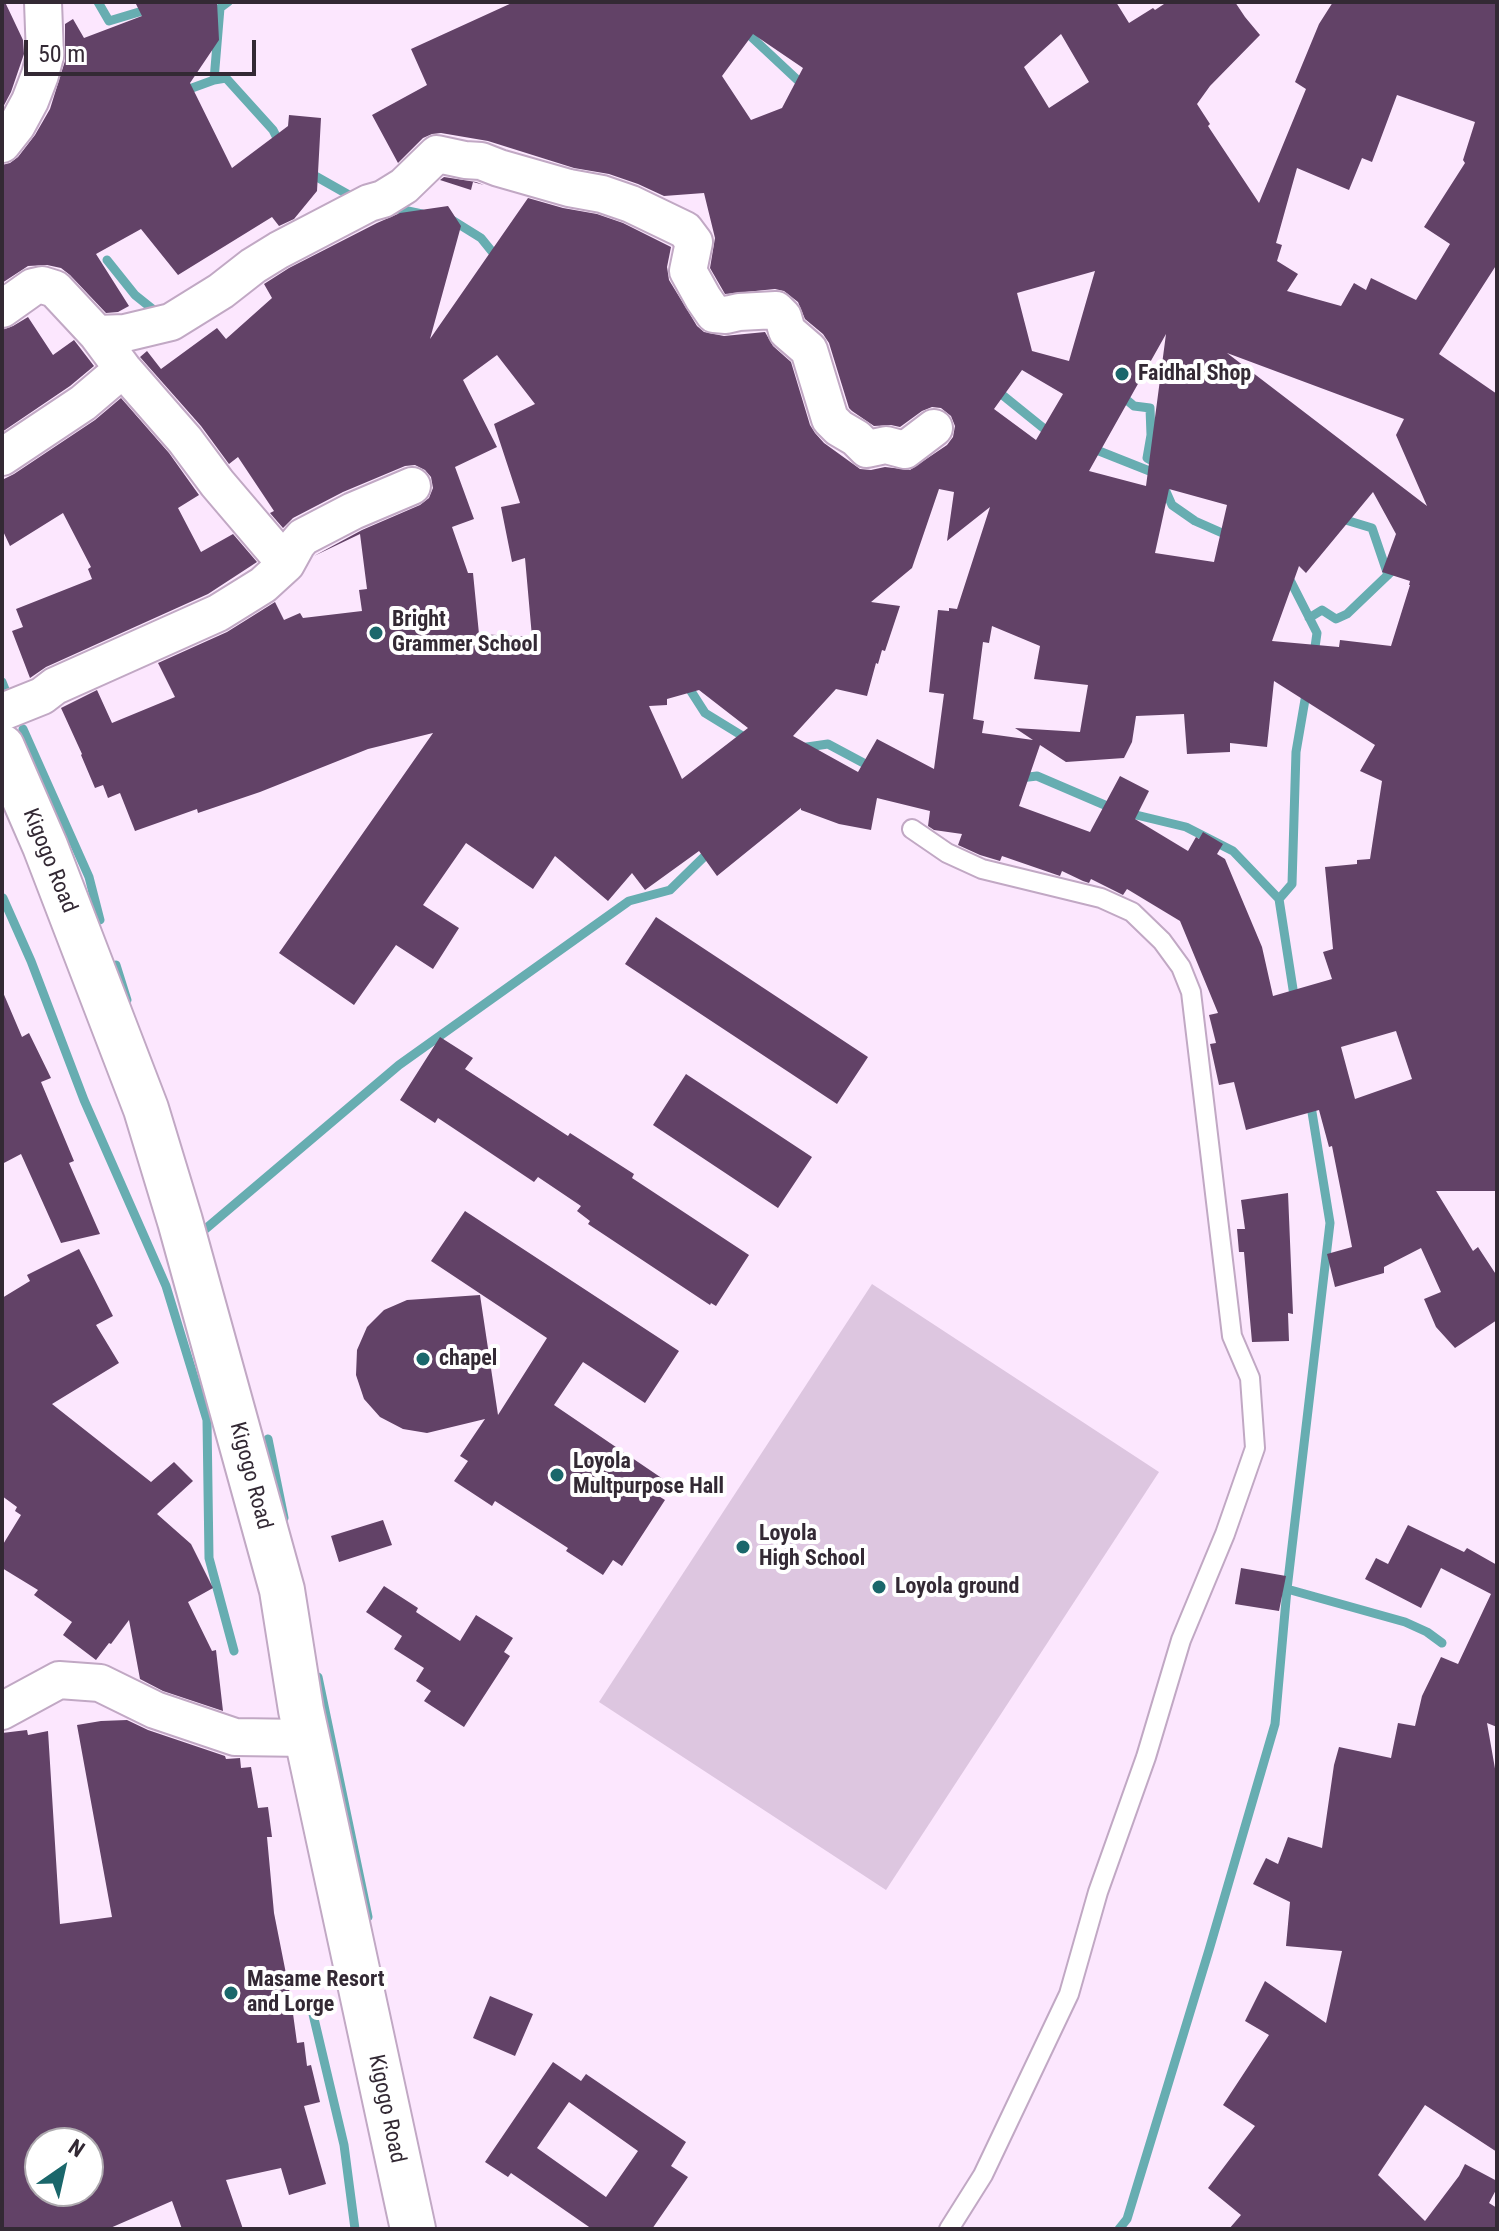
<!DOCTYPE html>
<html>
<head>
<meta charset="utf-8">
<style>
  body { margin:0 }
  #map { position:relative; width:1499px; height:2231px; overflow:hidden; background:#fce7fe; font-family:"Roboto Condensed",sans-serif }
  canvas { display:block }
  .frame { position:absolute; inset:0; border:4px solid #332934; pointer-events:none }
  .north { position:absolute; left:24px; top:2127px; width:80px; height:80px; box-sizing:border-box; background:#fff; border:2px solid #ada9ae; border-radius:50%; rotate:34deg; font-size:22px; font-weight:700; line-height:32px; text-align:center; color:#332934 }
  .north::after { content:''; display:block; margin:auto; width:28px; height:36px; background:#1a676b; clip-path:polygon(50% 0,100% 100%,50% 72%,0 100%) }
  .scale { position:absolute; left:24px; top:40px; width:232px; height:36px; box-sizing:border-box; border:4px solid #332934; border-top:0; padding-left:10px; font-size:24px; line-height:28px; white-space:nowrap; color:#332934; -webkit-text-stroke:6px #fff; paint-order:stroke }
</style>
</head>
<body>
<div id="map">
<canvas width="1499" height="2231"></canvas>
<div class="frame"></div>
<div class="north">N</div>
<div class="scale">50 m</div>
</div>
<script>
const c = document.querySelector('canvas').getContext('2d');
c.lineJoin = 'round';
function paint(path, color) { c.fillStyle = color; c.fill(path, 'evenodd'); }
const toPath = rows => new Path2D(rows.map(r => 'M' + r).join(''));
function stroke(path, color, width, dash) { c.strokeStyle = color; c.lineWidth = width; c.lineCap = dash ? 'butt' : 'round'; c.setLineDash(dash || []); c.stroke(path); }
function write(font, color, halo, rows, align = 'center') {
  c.font = font + ' "Roboto Condensed",sans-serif'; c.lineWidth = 8; c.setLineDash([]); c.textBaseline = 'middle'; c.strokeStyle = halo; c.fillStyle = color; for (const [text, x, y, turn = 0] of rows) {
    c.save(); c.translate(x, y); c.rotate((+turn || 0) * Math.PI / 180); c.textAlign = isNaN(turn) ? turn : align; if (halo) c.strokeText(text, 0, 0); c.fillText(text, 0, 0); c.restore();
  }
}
paint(toPath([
  [872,1284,1159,1472,886,1890,599,1702]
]), '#ddc6e0');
stroke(toPath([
  [98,2,109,21,149,9],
  [228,2,220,8,214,80,226,78,273,130,280,144],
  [744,30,806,88],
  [181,92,214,80],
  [310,173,356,199],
  [389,207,422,214],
  [452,220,481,238,498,259],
  [107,260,135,295,160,315],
  [995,389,1047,431,1053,433],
  [1128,401,1134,406,1150,408,1151,435,1147,458,1158,464],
  [1089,447,1157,474],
  [1164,487,1172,505,1195,521,1229,536],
  [1339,518,1372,528,1388,575],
  [1288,576,1317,633,1314,654],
  [1309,618,1322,610,1336,619,1347,614,1392,571],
  [2,682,8,697],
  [687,685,705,713,749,740],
  [23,729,89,877,100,920],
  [800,748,828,744,871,767],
  [1020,778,1037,776,1114,809],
  [1128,813,1186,827,1233,851,1279,899],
  [3,898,31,961,84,1100,166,1286,207,1420,209,1558,234,1651],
  [116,965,127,1000],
  [1295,1002,1279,899,1292,884,1296,752,1307,688],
  [196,1237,399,1065,629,901,670,890,712,849],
  [268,1439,284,1518],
  [1287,1589,1405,1622,1427,1632,1442,1643],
  [318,1677,368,1917],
  [312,2010,344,2145,355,2229],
  [1119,2229,1127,2219,1209,1950,1275,1724,1287,1589,1330,1223,1310,1100]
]), '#67adb1', 9);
paint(toPath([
  [2,2,5,2,23,40,24,54,11,92,2,109],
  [135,2,217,2,219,40,190,83,232,168,288,126,289,115,321,118,317,191,294,219,279,226,272,217,178,275,141,229,96,254,129,306,118,312,106,313,70,275,61,268,47,265,28,266,2,283,2,165,10,163,18,157,35,135,50,109,65,61,65,24,73,19,84,38,142,16],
  [514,2,1116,2,1129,23,1153,8,1155,10,1167,2,1235,2,1245,17,1260,35,1210,86,1197,104,1210,124,1208,126,1259,203,1306,89,1295,82,1319,24,1333,2,1497,2,1497,264,1439,354,1497,394,1497,1191,1436,1191,1473,1251,1478,1247,1497,1276,1497,1320,1455,1348,1436,1327,1424,1299,1441,1292,1421,1248,1384,1267,1384,1273,1335,1287,1327,1254,1352,1247,1332,1146,1329,1147,1319,1110,1246,1130,1234,1082,1219,1085,1210,1044,1216,1043,1209,1015,1218,1013,1180,921,1127,889,1123,895,1091,879,1089,883,1083,881,1062,871,1060,876,1002,856,1000,861,980,855,958,845,962,834,934,830,928,826,930,811,877,798,871,830,839,824,801,810,801,808,717,876,699,851,645,890,632,873,608,901,555,856,533,889,466,843,423,905,459,928,433,969,396,945,354,1005,279,953,433,733,368,749,260,792,198,813,197,809,135,831,120,793,108,798,103,785,95,788,81,755,82,754,61,708,97,690,112,723,175,697,158,663,227,632,275,602,284,620,300,613,303,618,362,611,359,590,367,589,360,534,314,556,362,530,420,505,429,498,433,488,431,477,425,470,415,465,405,466,343,492,293,518,283,528,270,513,274,511,238,457,229,464,201,426,140,357,147,351,161,369,217,328,226,339,272,298,264,284,289,268,377,223,400,213,448,206,461,226,430,339,528,198,563,208,597,214,623,223,671,247,667,267,669,280,697,326,704,332,724,336,765,332,773,346,791,362,810,425,815,433,824,443,860,469,871,470,885,467,910,470,947,445,953,437,955,426,951,416,941,408,932,407,922,411,900,427,891,425,874,426,852,411,849,408,829,343,823,334,805,319,798,302,784,291,775,289,725,294,710,268,715,238,704,193,664,196,638,184,609,174,574,168,488,141,441,133,432,134,423,138,398,163,372,115,427,85,411,49],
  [753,34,803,68,782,108,751,120,722,76],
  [1061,34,1089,82,1049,108,1024,67],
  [1397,95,1475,122,1463,160,1465,163,1424,227,1450,244,1416,300,1371,278,1366,290,1354,283,1341,306,1287,291,1298,274,1277,261,1282,245,1276,243,1297,168,1349,190,1362,158,1372,162],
  [1095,271,1069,361,1032,351,1017,293],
  [1166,334,1146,486,1089,471],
  [1227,353,1404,419,1396,435,1427,506],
  [497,355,535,404,494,424,520,503,501,507,512,562,525,558,532,637,479,634,473,573,468,573,452,527,474,519,455,467,497,447,463,380],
  [1022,370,1063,394,1036,440,994,409],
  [939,489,954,492,947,541,990,507,957,609,949,608,949,611,938,610,929,692,944,694,934,769,877,739,858,772,793,736,836,689,867,696,876,663,878,664,882,650,885,651,900,606,871,602,912,568],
  [1169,489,1227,505,1214,562,1155,553],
  [1373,492,1396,534,1382,572,1410,581,1409,585,1410,585,1391,646,1340,640,1339,647,1272,641,1299,566,1306,573],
  [992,626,1040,646,1034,679,1088,685,1080,732,1015,728,1033,740,982,733,984,721,973,719,983,642,989,643],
  [1274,681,1375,745,1360,771,1382,781,1370,859,1357,860,1357,864,1325,867,1333,949,1323,952,1332,979,1273,996,1262,947,1225,859,1217,854,1223,844,1203,832,1199,839,1196,837,1188,851,1135,819,1149,791,1120,776,1090,832,1019,806,1040,745,1066,762,1124,758,1132,742,1136,716,1184,714,1187,754,1230,752,1230,743,1267,747],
  [699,690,748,728,682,779,649,706,667,705,667,699],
  [1396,1031,1412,1079,1355,1099,1341,1047],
  [444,177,476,182,484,185,473,182,471,190,440,180],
  [28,317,53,355,74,340,94,366,70,386,2,432,2,330,13,326],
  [121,398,169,453,199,495,178,508,201,552,233,534,257,562,208,594,46,667,30,678,12,631,23,627,16,609,92,579,88,569,91,567,63,513,10,546,2,529,2,480,14,474,95,420],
  [656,917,868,1057,837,1104,625,964],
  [2,990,22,1037,29,1033,51,1078,41,1082,74,1161,69,1163,100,1234,61,1243,21,1154,2,1164],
  [440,1037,473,1058,465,1069,568,1136,570,1133,634,1174,632,1178,749,1255,716,1306,711,1303,710,1305,588,1224,590,1221,577,1211,581,1206,538,1177,534,1182,438,1118,435,1123,400,1100],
  [686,1074,812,1157,778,1208,653,1125],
  [1288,1193,1293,1314,1288,1313,1289,1341,1252,1342,1244,1252,1239,1252,1237,1229,1245,1229,1241,1200],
  [465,1211,679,1351,645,1403,583,1362,554,1405,666,1481,657,1495,665,1500,622,1566,613,1560,603,1575,566,1551,568,1548,495,1501,492,1506,454,1481,468,1461,460,1456,485,1419,427,1433,403,1429,380,1417,364,1399,356,1375,357,1350,367,1327,384,1310,407,1300,480,1295,498,1415,547,1338,431,1261],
  [79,1249,113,1316,96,1325,119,1363,52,1404,151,1482,174,1462,193,1481,157,1514,191,1544,213,1588,188,1602,212,1651,216,1650,223,1711,163,1691,140,1679,129,1620,111,1644,109,1643,96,1660,63,1635,72,1622,34,1595,38,1590,2,1568,2,1546,21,1515,15,1511,17,1507,2,1496,2,1298,30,1281,27,1275],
  [383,1520,392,1545,339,1562,331,1536],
  [1408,1525,1464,1552,1467,1548,1497,1565,1497,1727,1487,1723,1497,1780,1497,2152,1425,2105,1378,2175,1425,2221,1459,2176,1465,2164,1497,2181,1497,2188,1489,2203,1497,2208,1497,2229,1229,2229,1241,2215,1208,2188,1255,2126,1223,2105,1269,2035,1245,2021,1265,1981,1326,2023,1342,1951,1286,1946,1290,1902,1253,1884,1266,1858,1278,1864,1288,1837,1322,1848,1334,1765,1339,1747,1391,1758,1398,1723,1415,1726,1422,1696,1441,1657,1458,1664,1491,1594,1441,1568,1421,1608,1365,1579,1376,1558,1388,1564],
  [1241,1568,1286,1576,1279,1611,1235,1604],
  [384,1586,418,1608,416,1612,460,1641,476,1615,513,1638,504,1652,510,1656,464,1727,424,1701,431,1691,416,1681,424,1668,394,1649,402,1636,366,1612],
  [127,1720,148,1730,225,1756,226,1759,240,1758,241,1768,251,1767,258,1808,268,1807,272,1837,267,1837,274,1913,291,1999,297,2043,304,2042,307,2066,311,2065,320,2102,304,2106,326,2184,289,2195,281,2168,226,2180,243,2229,182,2229,172,2201,108,2229,2,2229,2,1733,27,1730,28,1735,48,1731,60,1924,112,1917,77,1725,101,1721],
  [40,2138,88,2143,88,2191,40,2191],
  [490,1996,533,2014,515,2056,473,2038],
  [553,2062,581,2081,586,2074,686,2142,671,2166,688,2177,652,2229,592,2229,511,2173,508,2177,485,2162],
  [569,2102,638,2151,606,2197,537,2148]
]), '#624267');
const lane = toPath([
  [912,829,947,853,982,869,1101,898,1132,912,1162,941,1181,967,1191,992,1232,1336,1250,1378,1255,1448,1225,1534,1181,1640,1146,1757,1098,1892,1069,1994,983,2175,949,2229]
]);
const street = toPath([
  [2,144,17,125,30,101,40,75,45,56,43,2],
  [2,309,33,287,42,285,55,289,97,334,123,369,185,440,217,483,286,564],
  [97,334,125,333,171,322,221,291,253,266,279,250,369,203,383,199,404,186,437,154,465,160,481,161,499,168,569,188,602,194,631,204,685,230,694,242,688,271,703,298,714,314,726,315,739,312,776,310,783,317,787,331,809,350,830,419,839,428,856,438,867,449,886,445,905,450,934,428],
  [2,457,83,403,123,369],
  [2,712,42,696,55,686,218,613,263,585,286,564,297,544,303,537,353,511,412,486],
  [2,1711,59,1680,100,1683,155,1710,235,1737,307,1738]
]);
const secondary = toPath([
  [2,747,45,846,146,1109,180,1221,282,1590,301,1710,413,2229]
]);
stroke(lane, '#c1a8c4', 22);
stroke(street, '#c1a8c4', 40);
stroke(secondary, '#c1a8c4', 48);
stroke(lane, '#fff', 18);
stroke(street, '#fff', 36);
stroke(secondary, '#fff', 44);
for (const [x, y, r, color] of [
  [1122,374,8,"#1a676b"],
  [376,633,8,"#1a676b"],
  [423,1359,8,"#1a676b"],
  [557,1475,8,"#1a676b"],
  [743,1547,8,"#1a676b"],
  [879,1587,8,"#1a676b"],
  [231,1993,8,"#1a676b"]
]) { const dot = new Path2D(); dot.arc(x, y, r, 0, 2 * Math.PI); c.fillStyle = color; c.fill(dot); stroke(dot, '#fff', 3); }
write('bold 22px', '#332934', '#fff', [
  ["Faidhal Shop",1138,374],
  ["Bright",392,620],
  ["Grammer School",392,645],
  ["chapel",439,1359],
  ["Loyola",573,1462],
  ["Multpurpose Hall",573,1487],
  ["Loyola",759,1534],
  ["High School",759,1559],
  ["Loyola ground",895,1587],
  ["Masame Resort",247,1980],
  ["and Lorge",247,2005]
], 'left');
write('22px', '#332934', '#fff', [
  ["Kigogo Road",49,861,68],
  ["Kigogo Road",250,1476,75],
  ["Kigogo Road",386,2109,78]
]);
</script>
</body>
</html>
